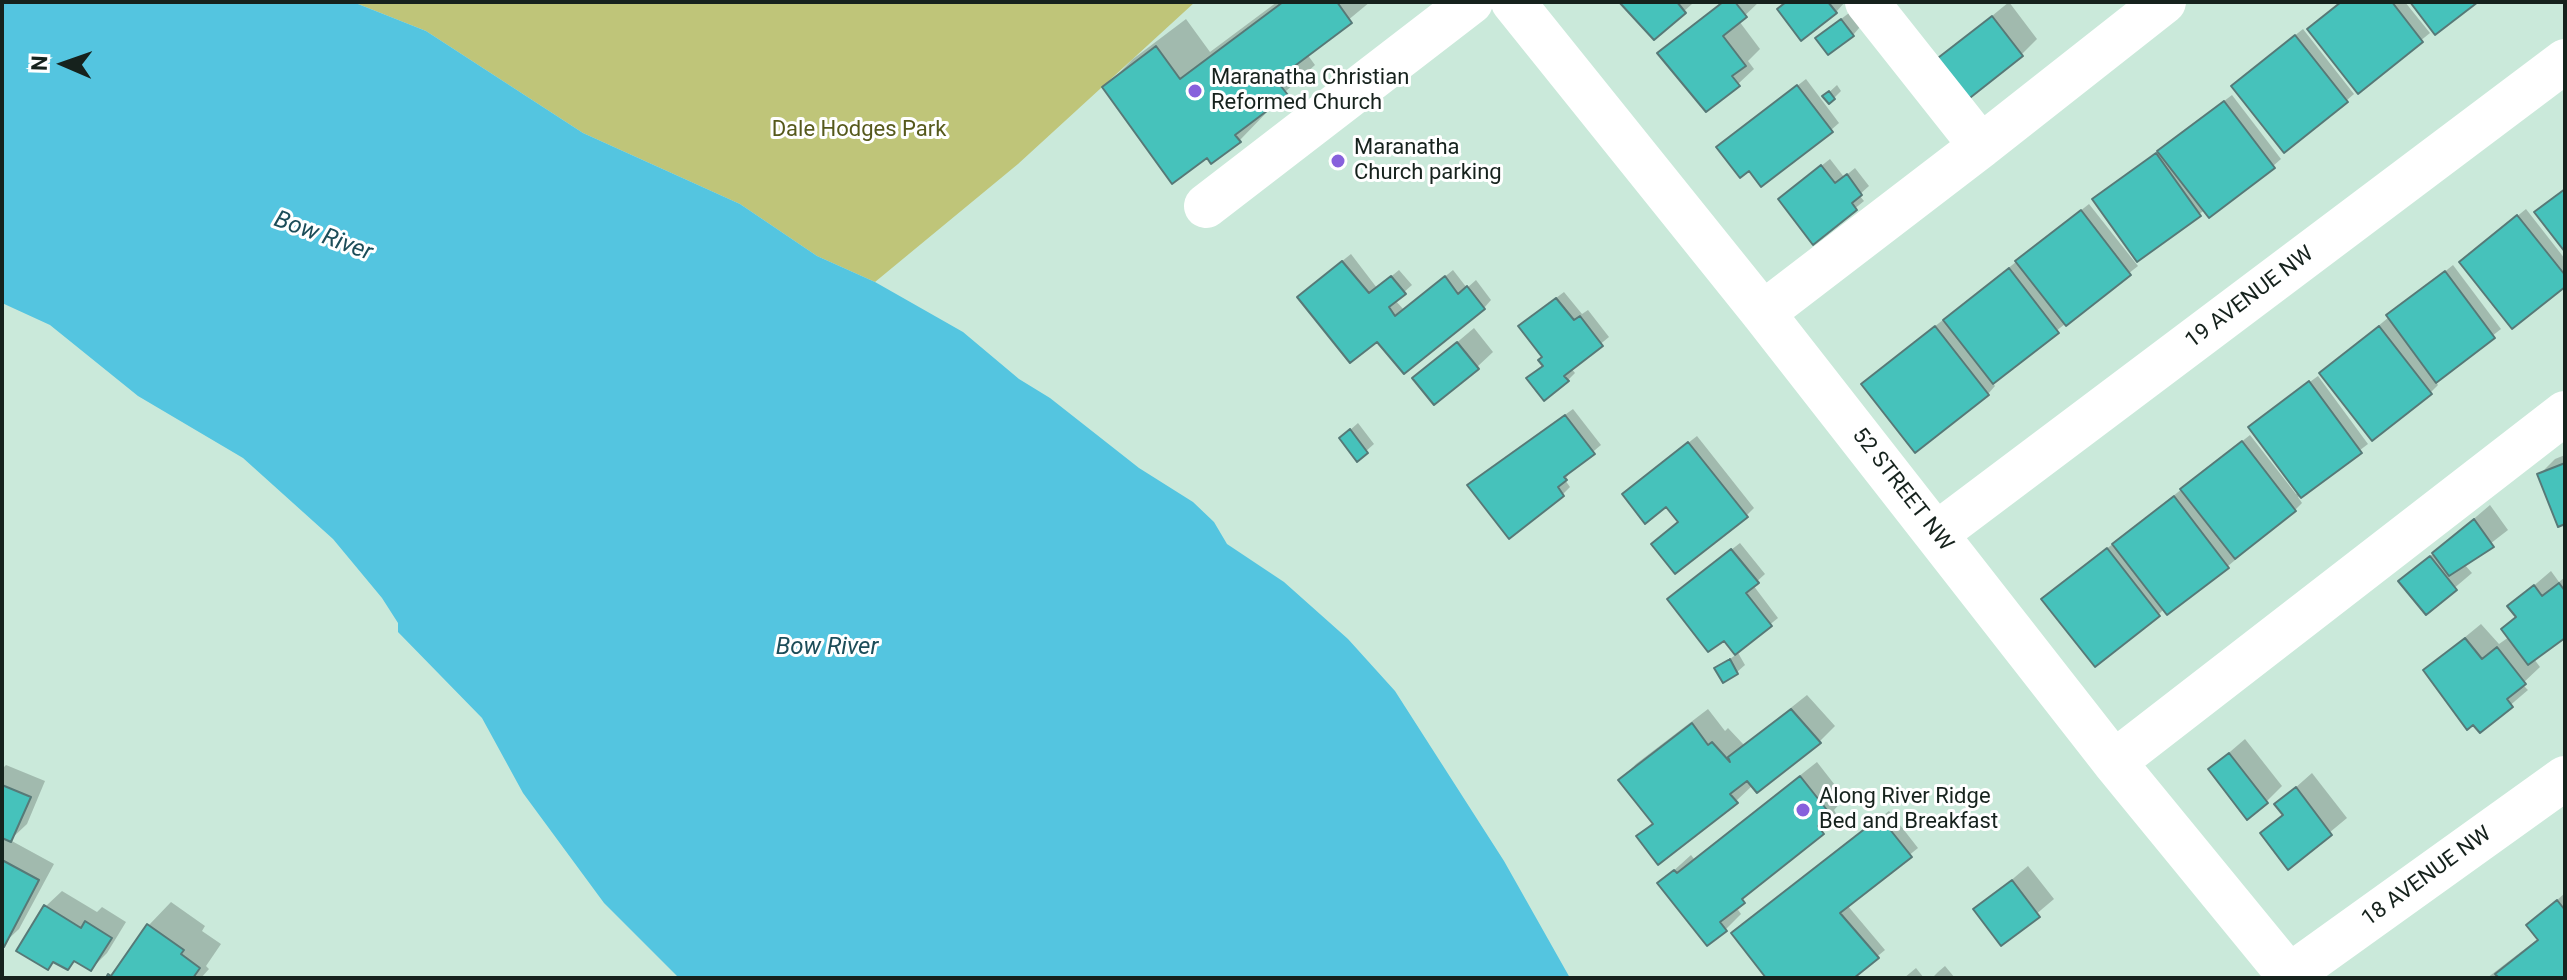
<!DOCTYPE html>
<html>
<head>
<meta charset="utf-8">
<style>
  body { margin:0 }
  #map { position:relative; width:2567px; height:980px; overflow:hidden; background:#cae9da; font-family:Roboto,sans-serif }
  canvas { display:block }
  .frame { position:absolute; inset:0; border:4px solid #16221d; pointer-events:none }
  .north { position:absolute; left:24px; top:24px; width:80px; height:80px; -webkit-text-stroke:6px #fff; paint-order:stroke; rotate:272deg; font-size:22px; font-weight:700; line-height:32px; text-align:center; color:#16221d }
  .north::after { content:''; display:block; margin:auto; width:28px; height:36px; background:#16221d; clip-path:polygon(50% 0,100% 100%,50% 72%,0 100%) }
</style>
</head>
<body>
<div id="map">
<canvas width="2567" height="980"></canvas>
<div class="frame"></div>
<div class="north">N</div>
</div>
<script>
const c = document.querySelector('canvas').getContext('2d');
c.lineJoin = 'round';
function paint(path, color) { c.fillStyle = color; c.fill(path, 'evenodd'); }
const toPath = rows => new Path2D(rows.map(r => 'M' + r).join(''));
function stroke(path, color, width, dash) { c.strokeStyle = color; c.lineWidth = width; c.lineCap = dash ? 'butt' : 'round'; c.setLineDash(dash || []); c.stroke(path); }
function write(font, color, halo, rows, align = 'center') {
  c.font = font + ' Roboto,sans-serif'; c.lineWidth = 6; c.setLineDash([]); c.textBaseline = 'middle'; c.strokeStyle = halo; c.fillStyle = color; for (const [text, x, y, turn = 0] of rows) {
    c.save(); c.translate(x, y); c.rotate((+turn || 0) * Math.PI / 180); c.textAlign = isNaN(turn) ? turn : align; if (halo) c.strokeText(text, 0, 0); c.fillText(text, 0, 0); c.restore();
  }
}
paint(toPath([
  [353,2,1195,2,1018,164,875,282,817,256,740,204,583,133,426,31]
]), '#bfc579');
paint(toPath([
  [2,2,353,2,426,31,583,133,740,204,817,256,875,282,963,332,1019,379,1050,398,1139,468,1193,502,1214,522,1227,544,1284,582,1348,639,1395,691,1504,861,1570,978,679,978,604,903,523,793,482,718,398,632,398,623,382,598,333,539,243,458,138,396,50,325,2,303]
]), '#54c5e0');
paint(toPath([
  [1277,2,1370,2,1307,54,1315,65,1266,109,1268,111,1240,140,1212,161,1105,87,1133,59,1186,19,1210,52],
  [1623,2,1691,2,1692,4,1654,38],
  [1722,2,1759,2,1739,21,1760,49,1748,61,1754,69,1738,84,1660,54],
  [1787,2,1845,2,1836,12],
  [2009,2,2037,39,2021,55,1937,61],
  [2342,2,2405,2,2430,33,2358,91],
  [1849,13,1860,27,1853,35,1825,31],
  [2303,29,2354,94,2346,101,2241,78],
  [1806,79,1839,123,1831,130,1727,140],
  [1837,85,1841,91,1834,98,1825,96],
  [2232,95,2281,159,2273,166,2199,214,2095,199],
  [1830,159,1844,177,1855,168,1869,186,1859,195,1864,201,1814,242,1788,192],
  [2089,204,2138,266,1992,382,1995,386,1988,394,1871,377],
  [2526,209,2565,259,2565,284,2469,255],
  [1351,254,1377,288,1399,270,1412,285,1395,300,1404,310,1453,270,1467,288,1476,280,1491,300,1484,308,1378,339,1307,289],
  [2453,265,2501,329,2435,381,2438,385,2431,392,2373,438,2329,366],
  [1564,292,1582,314,1588,310,1609,337,1571,368,1575,373,1568,380,1529,378,1544,365,1545,357,1528,319],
  [1474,328,1493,352,1477,367,1415,378],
  [2318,376,2368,444,2298,497,2302,503,2295,510,2228,566,2168,613,2165,608,2158,615,2052,592,2250,435,2296,494,2299,492,2258,420],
  [1573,409,1601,445,1571,470,1565,480,1570,487,1563,494,1478,478],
  [1358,423,1374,444,1357,459,1349,431],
  [1697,436,1754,508,1746,516,1680,521,1666,504,1632,487],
  [2565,455,2565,522,2539,475,2555,459],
  [2490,505,2508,530,2464,564,2472,573,2426,612,2401,581],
  [1740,543,1765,574,1753,585,1778,618,1737,651,1745,665,1737,672,1717,668,1737,654,1677,592],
  [2551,571,2559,582,2565,577,2565,635,2534,659,2540,667,2522,684,2528,690,2480,731,2425,670,2481,624,2499,644,2509,637,2503,629,2517,615,2510,606],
  [1807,695,1835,726,1820,741,1757,790,1753,785,1736,801,1639,836,1653,822,1621,780,1636,764,1708,709,1725,731,1728,728,1744,745],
  [2245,739,2282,786,2266,802,2210,769],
  [1817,762,1845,798,1834,810,1838,817,1758,884,1736,907,1741,914,1726,929,1660,883,1691,855,1694,859],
  [6,765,45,781,27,824,10,840,54,864,19,929,3,944,2,769],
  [2312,773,2347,818,2288,867,2262,833,2284,813,2277,804],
  [1889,811,1918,848,1847,905,1885,950,1851,978,1769,978,1741,926],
  [2028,866,2054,899,2002,943,1976,910],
  [62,891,97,912,102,907,126,922,107,953,91,969,76,960,67,968,55,960,47,968,46,906],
  [2565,893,2565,978,2487,978,2539,938,2529,925],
  [171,902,205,926,202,931,221,944,206,966,209,969,201,978,108,978,149,925],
  [1945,966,1955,978,1932,978,1938,972],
  [1916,968,1924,978,1904,978]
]), '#0003');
const building = toPath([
  [1283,2,1337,2,1352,23,1276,80,1288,95,1235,135,1241,142,1211,164,1207,158,1172,184,1102,87,1156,46,1180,79,1283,2],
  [1619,2,1677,2,1686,13,1654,40,1619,2],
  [1723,2,1735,2,1747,17,1723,36,1746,66,1732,76,1740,86,1706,112,1657,53,1723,2],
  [1786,2,1828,2,1837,13,1801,41,1777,9,1786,2],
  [2341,2,2392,2,2423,42,2358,94,2307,29,2341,2],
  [2410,2,2478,2,2435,35,2410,2],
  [1992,16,2023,56,1966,101,1934,61,1992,16],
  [1841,19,1854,36,1828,55,1815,38,1841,19],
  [2295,35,2348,102,2284,153,2231,86,2295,35],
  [1797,85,1833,132,1761,187,1749,171,1740,178,1716,147,1797,85],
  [1829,91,1835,99,1829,104,1822,96,1829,91],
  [2224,101,2275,168,2209,218,2157,151,2224,101],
  [2156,153,2201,216,2137,262,2092,199,2156,153],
  [1821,165,1835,183,1847,174,1862,195,1852,203,1857,210,1813,245,1778,199,1821,165],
  [2565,189,2565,252,2534,212,2565,189],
  [2081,210,2131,275,2066,326,2015,261,2081,210],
  [2517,215,2565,275,2565,287,2512,329,2459,262,2517,215],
  [1342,261,1369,293,1391,276,1406,294,1389,307,1395,316,1445,276,1458,294,1467,286,1485,309,1404,374,1377,342,1350,363,1297,297,1342,261],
  [2009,268,2059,333,1993,384,1943,320,2009,268],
  [2445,271,2495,338,2436,383,2386,315,2445,271],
  [1556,298,1574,320,1580,316,1603,346,1564,376,1569,381,1544,401,1526,378,1543,366,1538,360,1542,357,1518,326,1556,298],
  [1935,326,1989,395,1915,453,1861,384,1935,326],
  [2379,326,2432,394,2372,441,2319,373,2379,326],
  [1457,342,1479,369,1434,405,1412,378,1457,342],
  [2309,381,2362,453,2301,498,2248,427,2309,381],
  [1565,415,1595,454,1564,477,1567,480,1558,487,1564,496,1509,539,1467,485,1565,415],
  [1350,429,1368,453,1357,462,1339,438,1350,429],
  [2242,441,2296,511,2235,559,2180,489,2242,441],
  [1688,442,1748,517,1675,574,1651,544,1678,522,1666,507,1645,524,1622,494,1688,442],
  [2565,463,2565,524,2558,527,2537,474,2565,463],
  [2174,496,2229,568,2167,615,2112,544,2174,496],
  [2474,519,2494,547,2449,576,2432,553,2474,519],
  [2107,548,2160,616,2095,667,2041,599,2107,548],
  [1731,549,1759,583,1746,593,1772,626,1735,655,1724,641,1708,652,1667,599,1731,549],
  [2430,556,2457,590,2426,615,2398,581,2430,556],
  [2559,583,2565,591,2565,638,2528,665,2501,629,2516,617,2507,606,2534,585,2542,596,2559,583],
  [2465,638,2482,659,2497,647,2526,684,2507,699,2513,707,2480,733,2473,725,2467,730,2423,670,2465,638],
  [1730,659,1738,674,1723,683,1714,668,1730,659],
  [1791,709,1821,743,1757,793,1747,781,1730,794,1738,803,1658,865,1636,836,1653,824,1618,780,1692,723,1708,745,1712,742,1730,762,1728,757,1791,709],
  [2229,753,2268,803,2247,820,2208,769,2229,753],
  [1800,776,1831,815,1818,826,1824,834,1742,899,1745,903,1720,922,1727,931,1707,946,1657,883,1674,870,1677,873,1800,776],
  [2,785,31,797,11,842,2,838,2,785],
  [2296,787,2332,835,2288,870,2260,833,2283,815,2274,804,2296,787],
  [1880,817,1912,857,1840,913,1879,958,1854,978,1766,978,1731,933,1880,817],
  [2,860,39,880,4,947,2,946,2,860],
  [2012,880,2040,917,2001,946,1973,909,2012,880],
  [2557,900,2565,910,2565,978,2499,978,2495,974,2538,940,2526,925,2557,900],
  [44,905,81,928,85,921,112,938,91,971,74,961,68,970,53,962,48,970,16,951,44,905],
  [147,924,184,950,181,954,200,968,193,978,106,978,108,974,111,976,147,924]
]);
paint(building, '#46c2bb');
stroke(building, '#577977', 2);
stroke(toPath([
  [1513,2,1763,313,2114,762,2291,978],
  [1981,146,2164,2],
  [1206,206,1471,2],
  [1763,313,1981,146,1867,2],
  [1936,534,2565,61],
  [2114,762,2565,413],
  [2289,976,2565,778]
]), '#fff', 44);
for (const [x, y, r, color] of [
  [1195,91,8,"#8761dc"],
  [1338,161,8,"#8761dc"],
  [1803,810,8,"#8761dc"]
]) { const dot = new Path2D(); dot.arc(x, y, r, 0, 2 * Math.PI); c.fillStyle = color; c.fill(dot); stroke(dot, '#fff', 3); }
write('22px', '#16221d', '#fff', [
  ["Maranatha Christian",1211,78],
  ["Reformed Church",1211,103],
  ["Maranatha",1354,148],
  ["Church parking",1354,173],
  ["Along River Ridge",1819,797],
  ["Bed and Breakfast",1819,822]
], 'left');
write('22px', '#56591c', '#fff', [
  ["Dale Hodges Park",859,130]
]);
write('22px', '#16221d', '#fff', [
  ["19 AVENUE NW",2250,298,-37],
  ["52 STREET NW",1902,490,52],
  ["18 AVENUE NW",2427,877,-36]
]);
write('italic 24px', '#1c4d59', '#fff', [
  ["Bow River",323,237,20],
  ["Bow River",827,648]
]);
</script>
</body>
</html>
